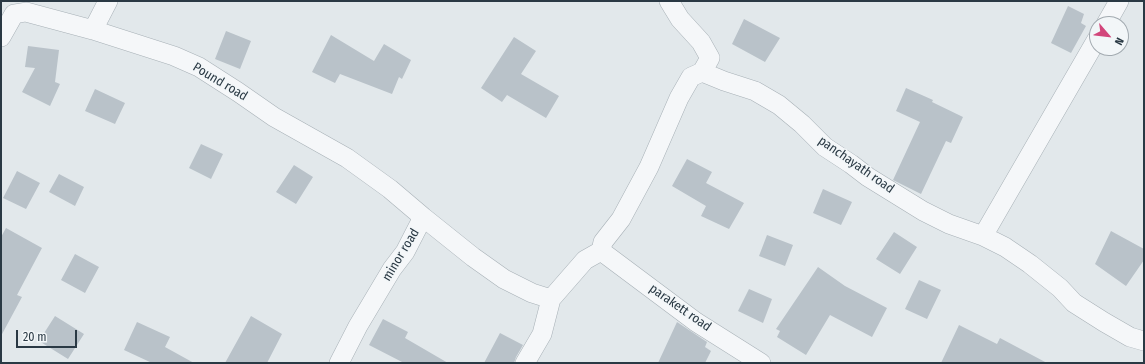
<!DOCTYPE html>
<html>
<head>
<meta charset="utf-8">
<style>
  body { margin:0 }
  #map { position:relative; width:1145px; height:364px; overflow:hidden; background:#e2e8eb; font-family:"Fira Sans Condensed",sans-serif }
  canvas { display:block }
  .frame { position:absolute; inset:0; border:2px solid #2a3944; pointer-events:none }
  .north { position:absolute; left:1089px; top:16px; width:40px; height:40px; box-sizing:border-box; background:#f2f6f8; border:1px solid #a2aab0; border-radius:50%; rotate:118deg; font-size:11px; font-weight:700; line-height:16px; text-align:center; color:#2a3944 }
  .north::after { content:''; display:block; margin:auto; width:14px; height:18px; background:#d2467b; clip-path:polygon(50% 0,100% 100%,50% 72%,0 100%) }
  .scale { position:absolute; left:16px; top:330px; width:61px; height:18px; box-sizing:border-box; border:2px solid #2a3944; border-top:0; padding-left:5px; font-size:12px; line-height:14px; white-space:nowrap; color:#2a3944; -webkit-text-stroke:3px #f2f6f8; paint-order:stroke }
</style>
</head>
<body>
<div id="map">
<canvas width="1145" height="364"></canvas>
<div class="frame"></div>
<div class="north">N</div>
<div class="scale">20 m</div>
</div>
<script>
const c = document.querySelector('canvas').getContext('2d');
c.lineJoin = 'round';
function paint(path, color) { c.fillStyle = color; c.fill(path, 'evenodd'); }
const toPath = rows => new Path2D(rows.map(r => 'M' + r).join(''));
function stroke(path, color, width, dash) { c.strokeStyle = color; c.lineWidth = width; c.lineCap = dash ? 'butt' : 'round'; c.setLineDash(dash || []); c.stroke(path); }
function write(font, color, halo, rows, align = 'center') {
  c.font = font + ' "Fira Sans Condensed",sans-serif'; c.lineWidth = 3; c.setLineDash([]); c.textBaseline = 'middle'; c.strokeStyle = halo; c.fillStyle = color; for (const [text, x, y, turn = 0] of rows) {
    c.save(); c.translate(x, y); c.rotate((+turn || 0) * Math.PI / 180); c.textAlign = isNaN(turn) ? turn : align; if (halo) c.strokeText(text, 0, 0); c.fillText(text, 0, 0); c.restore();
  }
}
paint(toPath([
  [1068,6,1084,14,1081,23,1086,26,1071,53,1051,43],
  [744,19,780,38,765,62,732,44],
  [226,31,251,41,240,69,215,59],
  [331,35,374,61,384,44,411,60,402,79,399,77,392,94,340,74,335,83,312,72],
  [514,37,536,51,521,74,559,96,546,118,507,95,502,102,481,88],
  [28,46,59,50,55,82,60,84,50,106,22,92,35,68,25,67],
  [906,88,933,100,932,102,963,117,951,143,946,141,921,194,893,180,920,122,896,111],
  [95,89,125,103,115,124,85,111],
  [201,144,223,154,211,179,189,168],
  [687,159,712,172,706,183,744,203,729,229,701,216,706,206,672,186],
  [294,165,313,177,296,204,276,192],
  [17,171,40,183,26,209,3,198],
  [59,174,84,187,75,206,49,192],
  [823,189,852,202,841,225,813,213],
  [6,228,42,248,17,295,22,297,1,336,1,237],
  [1111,231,1144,249,1144,260,1126,286,1095,264],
  [894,232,917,247,900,274,876,259],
  [767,235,793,245,785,266,759,256],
  [75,254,99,267,85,293,61,280],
  [818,267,845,286,887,308,872,337,830,315,806,355,777,337,780,331,776,329],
  [919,280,941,290,927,319,905,309],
  [749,289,772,299,763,323,738,311],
  [55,316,84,334,68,359,39,341],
  [251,316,282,334,267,363,225,363],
  [383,319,408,332,405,338,448,363,404,363,369,345],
  [137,322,170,337,165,347,194,363,152,363,124,350],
  [677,322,707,342,705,347,711,351,705,363,658,363],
  [959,325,997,344,1000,338,1047,363,941,363],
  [500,333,523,345,516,357,514,363,484,363]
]), '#b9c2c9');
const minor = toPath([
  [669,1,680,19,701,42,710,58,702,72],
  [1106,24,1119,1],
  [93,30,108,1],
  [1,37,14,14,26,12,93,30,174,56,199,67,238,92,274,117,347,158,390,189,423,217],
  [983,236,1097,39],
  [601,251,696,322,761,363],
  [339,363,358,326,392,269,405,252,423,217,473,257,504,279,532,293,551,299],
  [525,363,542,334,551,299,585,260,601,251,603,242,621,219,649,167,679,98,691,77,702,72,724,81,755,91,779,105,802,124,825,147,851,164,868,177,923,211,949,224,983,236,1005,247,1030,264,1060,288,1074,303,1104,322,1130,337,1144,341]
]);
stroke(minor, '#a7b0b6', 20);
stroke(minor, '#f5f7f9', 19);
write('13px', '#2a3944', '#f2f6f8', [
  ["Pound road",220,82,31],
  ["panchayath road",856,165,35],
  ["minor road",401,255,-59],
  ["parakett road",680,308,35]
]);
</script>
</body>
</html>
